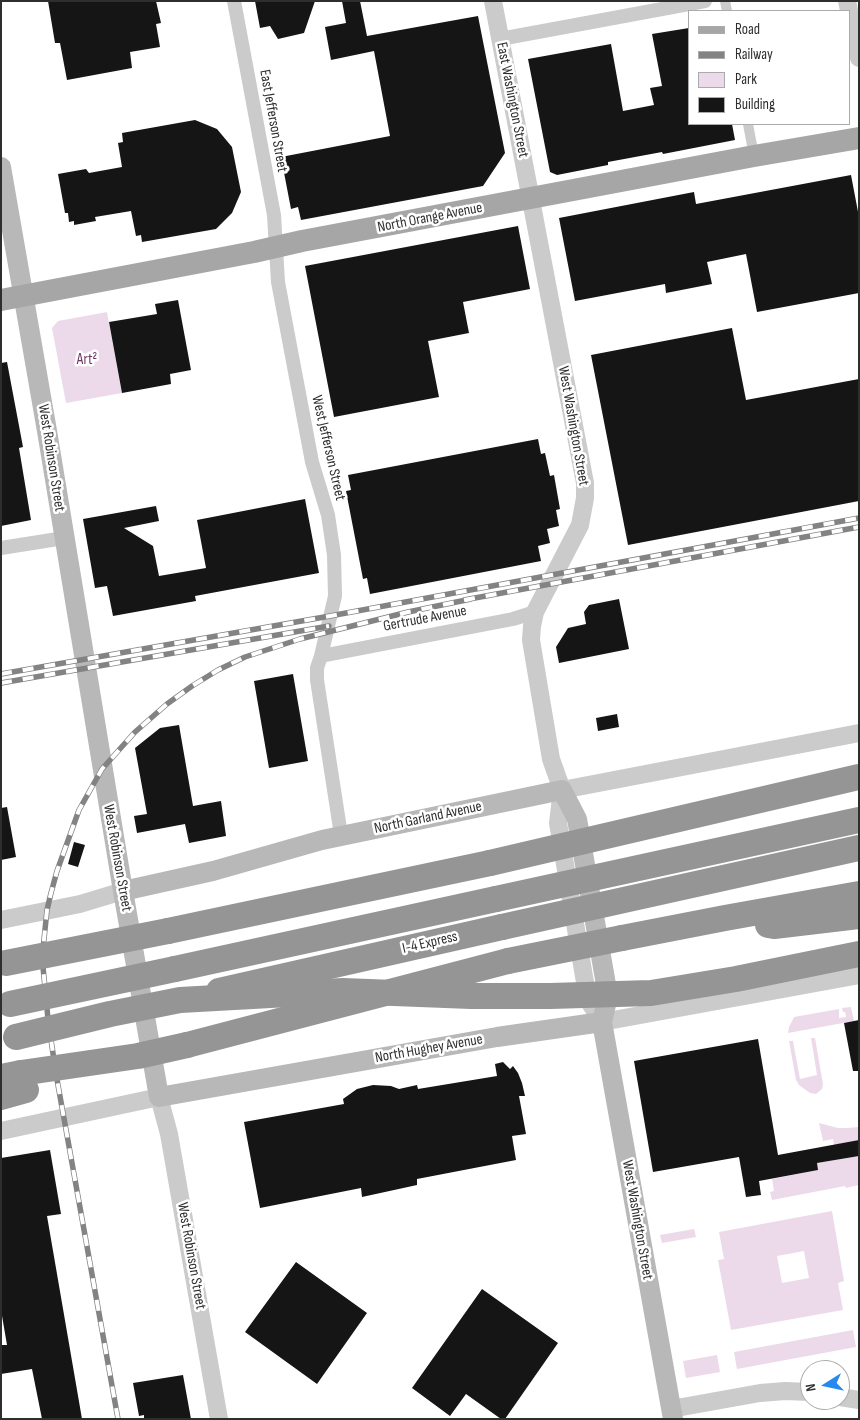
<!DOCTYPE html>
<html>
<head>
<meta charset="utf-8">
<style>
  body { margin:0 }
  #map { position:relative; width:860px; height:1420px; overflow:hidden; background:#fff; font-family:"Sofia Sans Condensed",sans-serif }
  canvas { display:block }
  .frame { position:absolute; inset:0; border:2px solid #2e2e2e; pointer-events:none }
  .legend { position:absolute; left:688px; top:10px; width:162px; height:115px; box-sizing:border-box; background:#fff; border:1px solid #ababab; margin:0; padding:6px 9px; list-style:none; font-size:15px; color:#2e2e2e }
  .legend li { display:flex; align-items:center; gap:10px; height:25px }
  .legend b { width:25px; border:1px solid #ababab }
  .north { position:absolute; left:800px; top:1360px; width:50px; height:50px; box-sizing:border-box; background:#fff; border:1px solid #ababab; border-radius:50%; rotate:260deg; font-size:14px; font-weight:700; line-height:20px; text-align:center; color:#2e2e2e }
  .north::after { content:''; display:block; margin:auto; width:18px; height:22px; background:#258aef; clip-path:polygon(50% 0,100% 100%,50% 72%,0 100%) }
</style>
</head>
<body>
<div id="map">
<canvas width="860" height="1420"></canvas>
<div class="frame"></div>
<ul class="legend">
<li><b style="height:6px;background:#a6a6a6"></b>Road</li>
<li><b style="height:6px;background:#838383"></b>Railway</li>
<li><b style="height:14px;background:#ecdaeb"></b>Park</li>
<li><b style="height:14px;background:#151515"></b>Building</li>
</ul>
<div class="north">N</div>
</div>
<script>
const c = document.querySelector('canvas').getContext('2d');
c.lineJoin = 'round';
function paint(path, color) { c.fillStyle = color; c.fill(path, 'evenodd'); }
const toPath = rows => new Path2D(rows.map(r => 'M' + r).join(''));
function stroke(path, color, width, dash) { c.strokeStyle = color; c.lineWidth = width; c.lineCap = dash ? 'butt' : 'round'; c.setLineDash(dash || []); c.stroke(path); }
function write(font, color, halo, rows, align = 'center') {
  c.font = font + ' "Sofia Sans Condensed",sans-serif'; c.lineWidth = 5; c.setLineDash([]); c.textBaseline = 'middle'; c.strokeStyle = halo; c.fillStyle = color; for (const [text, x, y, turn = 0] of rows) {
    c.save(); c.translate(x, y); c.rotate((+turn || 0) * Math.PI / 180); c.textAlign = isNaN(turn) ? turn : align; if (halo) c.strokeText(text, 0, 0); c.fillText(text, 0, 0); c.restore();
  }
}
paint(toPath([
  [107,312,122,393,66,403,52,328,58,321],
  [851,1007,854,1021,788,1033,789,1027,794,1017,839,1009,839,1018,846,1017,845,1012,843,1012,842,1008],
  [811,1038,815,1038,823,1084,822,1089,816,1094,810,1093,799,1085,796,1080,789,1041,793,1041,800,1079,817,1075],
  [819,1123,838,1128,848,1128,859,1127,859,1140,834,1145,833,1139,823,1141],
  [859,1156,859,1185,846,1188,845,1186,772,1200,770,1192,774,1191,772,1179,817,1170,817,1163],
  [832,1211,844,1281,838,1283,843,1310,731,1330,718,1260,724,1259,719,1232],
  [804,1251,809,1278,782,1283,777,1256],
  [694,1229,696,1237,662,1243,660,1235],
  [853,1330,856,1347,737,1369,734,1352],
  [717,1355,720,1372,686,1378,683,1361]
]), '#ecdaeb');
paint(toPath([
  [48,1,156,1,161,23,156,24,160,47,130,52,132,68,67,80,60,43,55,43],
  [255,1,315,1,304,33,278,39,270,26,260,28],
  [342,1,360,1,367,36,478,16,505,153,483,186,301,220,298,207,291,209,281,157,390,136,374,51,331,60,325,27,346,23],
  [689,28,689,124,732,124,735,140,663,154,662,152,608,162,608,165,557,175,550,172,528,59,611,44,623,111,654,105,650,88,662,86,652,34],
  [195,120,217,129,232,147,241,192,232,213,216,229,142,242,141,235,136,236,131,211,95,217,96,221,74,225,74,221,69,222,68,213,65,213,58,174,86,169,89,173,122,167,118,143,123,142,122,133],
  [851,175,859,217,859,293,757,312,746,254,707,262,712,284,666,293,665,284,575,301,559,218,694,192,696,204],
  [518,226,530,289,463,302,469,333,428,341,439,397,334,417,305,266],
  [178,300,191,370,170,374,171,384,122,393,109,322,157,314,155,304],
  [732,328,746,400,859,379,859,501,628,545,591,355],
  [7,362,23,447,19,448,31,520,1,526,1,363],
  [538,439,541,454,545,453,550,476,554,475,560,509,556,510,559,526,547,529,550,543,538,546,541,561,370,594,367,578,363,579,346,491,351,490,348,475],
  [305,499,319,573,195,596,196,601,113,616,107,586,95,588,83,519,156,506,159,521,124,528,153,546,159,576,206,568,197,520],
  [619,599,629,649,559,663,556,647,568,628,586,624,584,612,589,605],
  [293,674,308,761,269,768,254,681],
  [617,714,619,727,598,731,596,718],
  [179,725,193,806,221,801,226,836,189,843,185,824,137,833,134,816,147,814,135,748,160,728],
  [7,807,16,857,1,860,1,808],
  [74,842,85,845,78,867,68,864],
  [859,1020,859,1071,853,1071,844,1023],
  [758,1039,778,1155,859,1140,859,1156,817,1163,818,1170,759,1181,761,1195,746,1197,739,1157,653,1172,634,1061],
  [503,1062,510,1069,513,1066,518,1073,522,1083,525,1096,519,1096,526,1134,512,1136,516,1160,417,1179,417,1185,362,1197,361,1188,260,1208,244,1122,344,1104,343,1099,357,1089,373,1085,391,1086,399,1089,417,1085,418,1089,497,1076,495,1064],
  [50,1150,61,1214,47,1216,82,1419,42,1419,32,1369,1,1374,1,1345,7,1345,1,1310,1,1158],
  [296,1262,367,1313,317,1384,245,1332],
  [482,1289,558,1343,505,1419,501,1419,466,1394,450,1416,412,1388],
  [183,1375,191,1419,144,1419,144,1415,139,1416,133,1383]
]), '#151515');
stroke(toPath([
  [725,1,727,11],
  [748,124,754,156]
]), '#cbcbcb', 10);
stroke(toPath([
  [234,1,274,215,278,282,312,462,328,515,334,555,335,596,321,656,317,668,317,680,341,835],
  [500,39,705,1],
  [1,548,64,538],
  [321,656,513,619,535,612]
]), '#cbcbcb', 14);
stroke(toPath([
  [493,1,585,483,585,498,580,525,535,612,532,626,531,640,551,759,562,790,558,823,588,1000,602,1022,859,975],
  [847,1,859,58],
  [562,790,859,733],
  [1,920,80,904,123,891],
  [1,1131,159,1097,169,1134,219,1419],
  [840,1397,859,1400],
  [671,1409,760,1393,785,1391,810,1392]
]), '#cbcbcb', 18);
stroke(toPath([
  [1,167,47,431,123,891,159,1097,497,1037,602,1022],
  [123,891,213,871,322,840,562,790,577,819,608,996,602,1022,673,1419]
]), '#b8b8b8', 20);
stroke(toPath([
  [1,300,254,252,302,241,754,156,859,138]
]), '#a6a6a6', 22);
stroke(toPath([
  [768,925,774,926,859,916],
  [168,931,490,863],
  [622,938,725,918,859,894],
  [175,969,496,899],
  [219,991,502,927],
  [187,1045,508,961],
  [1,1077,21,1073],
  [1,1097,26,1090]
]), '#959595', 26);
const rail = toPath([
  [464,600,859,527],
  [1,674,330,616,859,518],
  [1,683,329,626],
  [118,1419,56,1074,48,1019,43,967,43,949,47,910,51,893,57,871,79,810,102,769,135,732,167,704,192,686,218,670,245,657,300,639,408,612,471,599]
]);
stroke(rail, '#838383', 5.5);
stroke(rail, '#fff', 4, [11]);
stroke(toPath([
  [490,863,859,777],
  [496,899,859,820],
  [502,927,859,848],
  [508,961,622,938],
  [6,963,168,931],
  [10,1004,175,969],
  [16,1037,110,1014,180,1000,343,991,471,996,550,996,651,993,736,979,859,954],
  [21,1073,138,1056,187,1045]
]), '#959595', 26);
write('15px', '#2e2e2e', '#fff', [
  ["East Washington Street",512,100,79],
  ["East Jefferson Street",273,121,80],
  ["North Orange Avenue",430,218,-11],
  ["West Washington Street",573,426,80],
  ["West Jefferson Street",328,448,77],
  ["West Robinson Street",51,458,81],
  ["Gertrude Avenue",425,619,-11],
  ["North Garland Avenue",428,818,-12],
  ["West Robinson Street",117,858,80],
  ["I-4 Express",430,943,-13],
  ["North Hughey Avenue",429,1049,-10],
  ["West Washington Street",637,1220,80],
  ["West Robinson Street",191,1256,80]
]);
write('15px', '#6c3866', '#fff', [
  ["Art²",87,360]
]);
</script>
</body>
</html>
